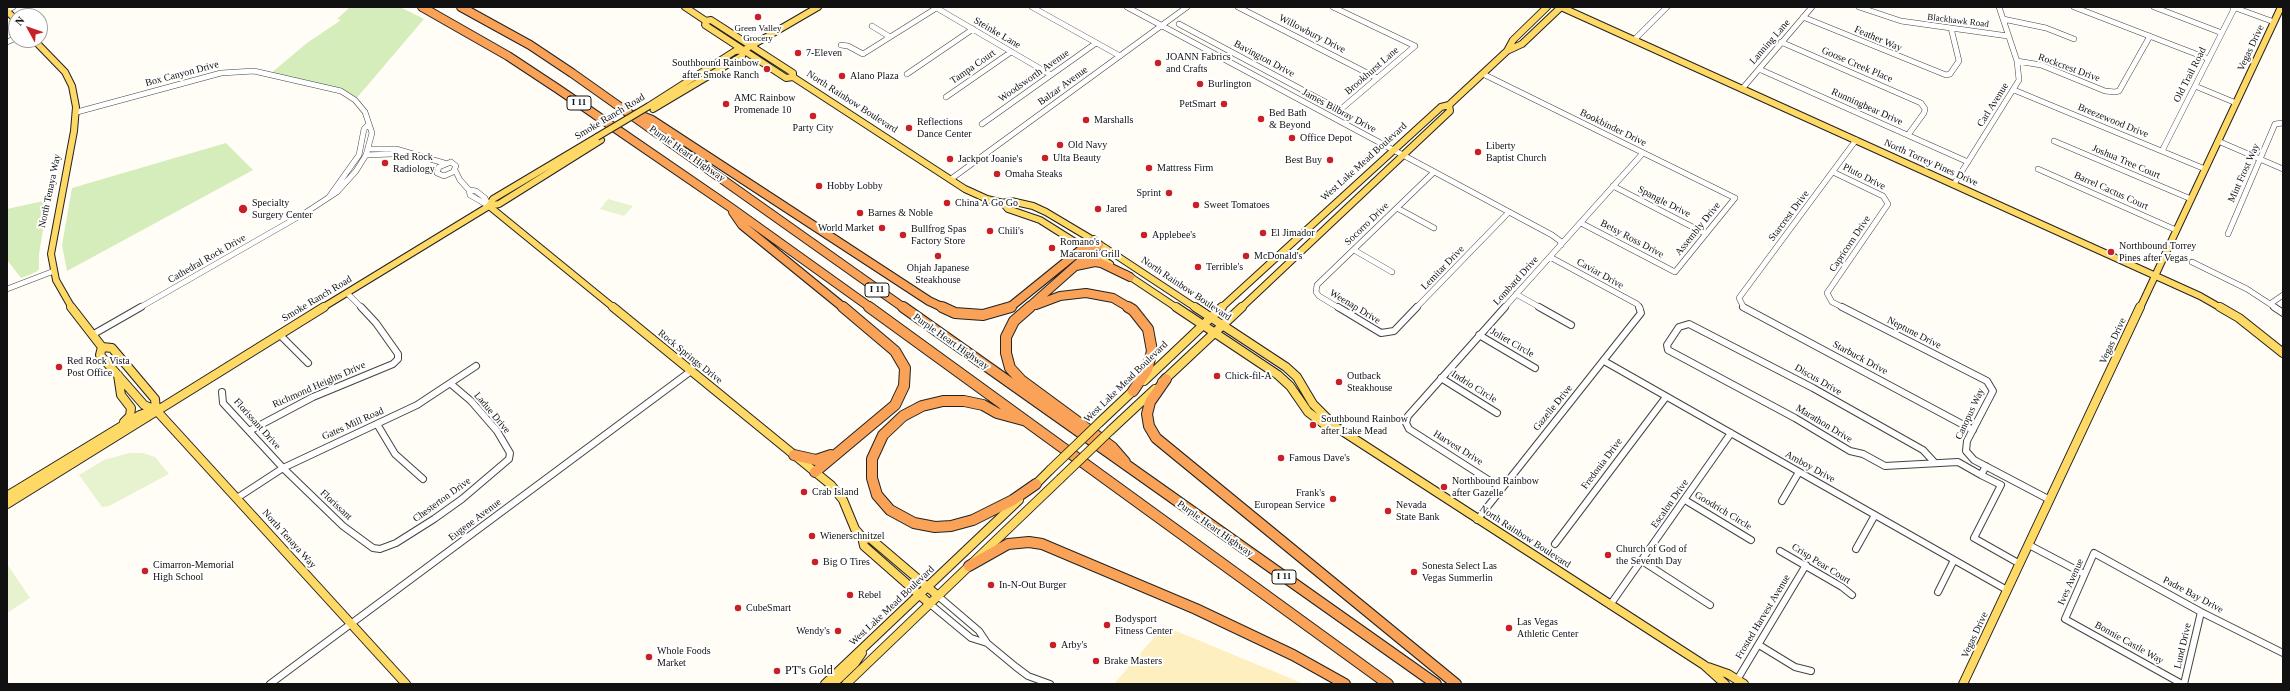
<!DOCTYPE html>
<html>
<head>
<meta charset="utf-8">
<style>
  body { margin:0 }
  #map { position:relative; width:2290px; height:691px; overflow:hidden; background:#fffdf5; font-family:"Times New Roman",serif }
  canvas { display:block }
  .frame { position:absolute; inset:0; border:8px solid #111; pointer-events:none }
  .north { position:absolute; left:8px; top:8px; width:40px; height:40px; box-sizing:border-box; background:#fff; border:1px solid #a0a0a0; border-radius:50%; rotate:310deg; font-size:11px; font-weight:700; line-height:16px; text-align:center; color:#111 }
  .north::after { content:''; display:block; margin:auto; width:14px; height:18px; background:#c92028; clip-path:polygon(50% 0,100% 100%,50% 72%,0 100%) }
</style>
</head>
<body>
<div id="map">
<canvas width="2290" height="691"></canvas>
<div class="frame"></div>
<div class="north">N</div>
</div>
<script>
const c = document.querySelector('canvas').getContext('2d');
c.lineJoin = 'round';
function paint(path, color) { c.fillStyle = color; c.fill(path, 'evenodd'); }
const toPath = rows => new Path2D(rows.map(r => 'M' + r).join(''));
function stroke(path, color, width, dash) { c.strokeStyle = color; c.lineWidth = width; c.lineCap = dash ? 'butt' : 'round'; c.setLineDash(dash || []); c.stroke(path); }
function write(font, color, halo, rows, align = 'center') {
  c.font = font + ' "Times New Roman",serif'; c.lineWidth = 4; c.setLineDash([]); c.textBaseline = 'middle'; c.strokeStyle = halo; c.fillStyle = color; for (const [text, x, y, turn = 0] of rows) {
    c.save(); c.translate(x, y); c.rotate((+turn || 0) * Math.PI / 180); c.textAlign = isNaN(turn) ? turn : align; if (halo) c.strokeText(text, 0, 0); c.fillText(text, 0, 0); c.restore();
  }
}
paint(toPath([
  [350,7,400,7,424,19,355,100,341,91,270,74,307,43,341,20,337,19],
  [226,143,253,170,67,271,62,245,72,188],
  [48,200,39,254,39,269,36,272,21,278,7,260,7,209]
]), '#d5edbb');
paint(toPath([
  [1164,626,1304,684,1114,684]
]), '#fdefbf');
paint(toPath([
  [608,199,633,206,624,216,600,209],
  [129,453,143,453,155,457,169,474,109,506,102,507,79,475,104,460],
  [7,564,30,598,7,613]
]), '#e6f3ce');
const minorFar1 = toPath([
  [935,7,1051,75],
  [1032,7,1120,56],
  [1127,7,1552,235,1560,241,1561,245],
  [1238,7,1377,78],
  [1859,7,1901,21,2008,36],
  [2074,7,2209,59],
  [2154,7,2222,33],
  [2233,7,2274,22],
  [7,10,13,7],
  [1803,17,1946,75,1950,74,1959,61,1951,28],
  [2003,19,2046,28,2074,39],
  [1179,24,1340,110,1415,46,1333,7],
  [872,26,890,37],
  [1634,40,1667,7],
  [7,42,16,38],
  [1781,42,1921,103,1925,109,1924,113,1908,135],
  [841,45,848,46,863,54,938,7],
  [2017,61,2041,65,2105,91,2115,92,2119,91,2150,36],
  [1759,69,1968,162],
  [907,74,973,29],
  [1483,74,1735,198,1675,272,1581,223],
  [2195,86,2236,103],
  [1742,89,1812,7],
  [2014,90,2205,169],
  [946,97,1011,52],
  [77,112,221,73,254,71,341,91,355,100,365,112,372,133,366,155,356,171,337,192,305,213,139,308],
  [982,124,1096,43],
  [2054,141,2191,199],
  [2218,141,2283,169],
  [369,149,396,149,444,163],
  [2162,151,2235,7],
  [366,155,392,154,399,151],
  [451,162,456,166,453,172,444,176,437,173,439,167,451,162],
  [2038,169,2176,230],
  [455,170,460,180,469,190,476,191,485,198,489,206],
  [1833,172,1883,196,1888,204,1827,293,1832,302,1844,308],
  [951,179,1187,7],
  [1954,184,2019,80,2017,61,1999,7],
  [1613,186,1706,234],
  [469,190,470,195,489,206],
  [329,197,359,155,364,129,368,125],
  [1397,208,1434,228],
  [2228,234,2275,124,2283,123],
  [1354,250,1392,272],
  [1550,257,1637,304,1640,308],
  [2192,262,2247,289,2276,308],
  [7,289,54,271],
  [347,293,362,308],
  [1516,294,1541,308],
  [2270,304,2283,295],
  [1339,308,1319,296,1316,292,1317,285,1434,172],
  [1416,308,1509,212],
  [1504,308,1643,153],
  [1744,308,1739,298,1856,140]
]);
const minor = toPath([
  [1338,307,1381,333,1394,331,1417,307],
  [1539,307,1571,325],
  [1743,307,1973,430],
  [1842,307,1987,381,1993,391,1967,441,1966,451,1974,460,2050,500],
  [2274,307,2283,313],
  [279,334,308,363],
  [92,335,141,307],
  [1479,335,1535,368],
  [1604,361,2007,590],
  [1441,378,1497,413],
  [222,392,223,403,283,468,343,526,373,548,380,549,396,543,434,519,462,499,509,459,510,453,497,431,471,401,451,384],
  [377,424,395,454,423,479],
  [249,431,313,397,393,364,398,359,398,354,376,323,361,307],
  [1935,463,1923,450,1813,388,1689,324,1679,327,1667,345,1668,350,1795,418,1850,451,1863,454,1885,466,1958,462,1981,475],
  [1986,466,1981,475,2001,485,1974,538,2020,564],
  [1501,488,1409,429,1406,423,1408,416,1505,307],
  [237,498,283,468,417,405,476,366],
  [1685,500,1751,540],
  [1782,501,1799,472],
  [1477,520,1641,313,1639,307],
  [1555,544,1666,397],
  [2029,545,2084,574],
  [1856,549,1875,515],
  [1780,551,1842,587,1852,595],
  [1642,561,1710,605],
  [1938,592,1954,560],
  [938,596,979,631,987,643,1016,667,1028,676,1050,684],
  [930,604,971,638,987,643],
  [1610,605,1731,433],
  [1759,645,1795,667,1811,671],
  [1737,680,1806,565],
  [270,684,691,371],
  [2182,684,2065,619,2094,553,2201,612,2283,653],
  [2184,684,2201,612]
]);
const majorFar1 = toPath([
  [685,7,706,21,711,20,793,73,793,77],
  [1561,7,2200,296,2221,308],
  [7,11,16,20],
  [706,21,705,25,786,78,793,77,965,189,987,199,1003,203,1011,201,1033,206,1046,212,1093,240,1196,308],
  [34,40,65,72,72,86,76,107,74,131,51,254,56,280,72,308],
  [1507,51,1513,40,1547,7],
  [649,106,735,51,744,50,818,7],
  [653,109,742,56,744,50],
  [1003,203,1008,209,1040,220,1110,264],
  [489,206,614,308],
  [489,206,493,199,597,137],
  [1126,274,1177,308],
  [322,308,489,206,499,204,601,140],
  [1221,308,1441,107,1449,105,1507,51,1522,44,1561,7],
  [1241,308,1450,111,1449,105],
  [2140,308,2281,7]
]);
const major = toPath([
  [71,307,102,347,112,348,155,399,156,410],
  [613,307,831,485,843,500,855,529,862,537,871,539,938,596],
  [1176,307,1278,375,1290,386,1308,412,1324,424,1336,427,1704,665,1725,684],
  [1195,307,1286,367,1297,377,1313,404,1336,427],
  [2220,307,2239,318,2283,353],
  [102,347,100,355,144,405,156,410,406,684],
  [118,375,121,395,131,408,130,416,124,422],
  [1144,381,1222,307],
  [1162,382,1242,307],
  [1100,422,1136,388],
  [1111,430,1155,389],
  [1033,487,1050,470],
  [7,496,140,415,154,410],
  [7,504,324,307],
  [862,537,864,546,930,604],
  [1708,667,1728,674,1744,684],
  [825,684,1019,500],
  [833,684,855,663,862,653],
  [846,684,1060,479],
  [1963,684,2140,307]
]);
const highwayFar1 = toPath([
  [422,7,508,56,558,89,730,207,871,308],
  [461,7,530,45,572,73,904,308],
  [637,114,652,120,929,301,944,308],
  [733,212,742,225,844,308],
  [1076,266,1095,262,1101,263,1130,277],
  [1036,305,1060,296,1086,293,1113,298,1130,308],
  [1009,308,1093,240],
  [1028,308,1099,245]
]);
const highway = toPath([
  [869,307,1388,684],
  [903,307,1436,684],
  [942,307,955,313,983,315,1011,307],
  [1030,307,1014,321,1006,337,1006,353,1010,368,1021,380,1112,447,1125,462],
  [1128,307,1133,310,1148,329,1152,351,1147,370,1133,391],
  [1166,379,1150,402,1147,414,1149,426,1156,438,1456,684],
  [1023,420,997,413,983,405,964,401,943,401,922,406,903,416,883,435,872,459,872,478,877,495,890,510,914,523,935,527,951,526,973,520,1013,500,1036,484],
  [794,455,816,460,831,455],
  [815,472,895,405,904,386,905,368,895,351,843,307],
  [969,566,1008,544,1029,542,1042,544,1196,609,1293,655,1345,684]
]);
stroke(minorFar1, '#444', 6);
stroke(minor, '#444', 8);
stroke(majorFar1, '#222', 8);
stroke(major, '#222', 10);
stroke(highwayFar1, '#222', 10);
stroke(highway, '#222', 12);
stroke(minorFar1, '#fff', 5);
stroke(minor, '#fff', 6);
stroke(majorFar1, '#fed966', 6);
stroke(major, '#fed966', 8);
stroke(highwayFar1, '#faa257', 8);
stroke(highway, '#faa257', 10);
const majorBridgeFar1 = toPath([
  [597,137,649,106]
]);
const majorBridge = toPath([
  [1050,470,1100,422],
  [1060,479,1111,430]
]);
stroke(majorBridgeFar1, '#222', 8, []);
stroke(majorBridge, '#222', 10, []);
stroke(majorBridgeFar1, '#fed966', 6);
stroke(majorBridge, '#fed966', 8);
for (const [x, y, r, color] of [
  [758,17,4,"#c92028"],
  [798,53,4,"#c92028"],
  [1158,63,4,"#c92028"],
  [767,69,4,"#c92028"],
  [842,76,4,"#c92028"],
  [1200,84,4,"#c92028"],
  [726,104,4,"#c92028"],
  [1224,104,4,"#c92028"],
  [813,116,4,"#c92028"],
  [1261,119,4,"#c92028"],
  [1086,120,4,"#c92028"],
  [909,128,4,"#c92028"],
  [1292,138,4,"#c92028"],
  [1060,145,4,"#c92028"],
  [1478,152,4,"#c92028"],
  [1045,158,4,"#c92028"],
  [950,159,4,"#c92028"],
  [1330,160,4,"#c92028"],
  [385,163,4,"#c92028"],
  [1149,168,4,"#c92028"],
  [997,174,4,"#c92028"],
  [819,186,4,"#c92028"],
  [1169,193,4,"#c92028"],
  [947,203,4,"#c92028"],
  [1196,205,4,"#c92028"],
  [243,209,5,"#c92028"],
  [1098,209,4,"#c92028"],
  [860,213,4,"#c92028"],
  [882,228,4,"#c92028"],
  [990,231,4,"#c92028"],
  [1263,233,4,"#c92028"],
  [903,235,4,"#c92028"],
  [1144,235,4,"#c92028"],
  [1052,248,4,"#c92028"],
  [2111,252,4,"#c92028"],
  [938,256,4,"#c92028"],
  [1246,256,4,"#c92028"],
  [1198,267,4,"#c92028"],
  [59,367,4,"#c92028"],
  [1217,376,4,"#c92028"],
  [1339,382,4,"#c92028"],
  [1313,425,4,"#c92028"],
  [1281,458,4,"#c92028"],
  [1444,487,4,"#c92028"],
  [804,492,4,"#c92028"],
  [1333,499,4,"#c92028"],
  [1388,511,4,"#c92028"],
  [812,536,4,"#c92028"],
  [1608,555,4,"#c92028"],
  [815,562,4,"#c92028"],
  [145,571,4,"#c92028"],
  [1414,572,4,"#c92028"],
  [991,585,4,"#c92028"],
  [850,595,4,"#c92028"],
  [738,608,4,"#c92028"],
  [1107,625,4,"#c92028"],
  [1509,628,4,"#c92028"],
  [838,631,4,"#c92028"],
  [1053,645,4,"#c92028"],
  [649,657,4,"#c92028"],
  [1096,661,4,"#c92028"],
  [777,671,4,"#c92028"]
]) { const dot = new Path2D(); dot.arc(x, y, r, 0, 2 * Math.PI); c.fillStyle = color; c.fill(dot); stroke(dot, '#fff', 1.5); }
write('9px', '#111', '#fff', [
  ["Blackhawk Road",1958,21,7]
]);
write('9px', '#111', '#fff', [
  ["Green Valley",758,29],
  ["Grocery",758,39]
]);
for (const [x, y, w] of [
  [579,103,24],
  [877,290,24],
  [1284,577,24]
]) { const box = new Path2D(); box.roundRect(x - w / 2, y - 7, w, 14, 3); c.fillStyle = '#fff'; c.fill(box); stroke(box, '#111', 1); }
write('bold 9px', '#111', null, [
  ["I 11",579,103],
  ["I 11",877,290],
  ["I 11",1284,577]
]);
write('10px', '#111', '#fff', [
  ["Steinke Lane",997,33,30],
  ["Willowbury Drive",1312,34,27],
  ["Feather Way",1878,39,23],
  ["Lanning Lane",1770,42,-49],
  ["Vegas Drive",2251,48,-65],
  ["Bavington Drive",1264,59,28],
  ["Goose Creek Place",1857,65,23],
  ["Tampa Court",973,67,-35],
  ["Rockcrest Drive",2069,68,20],
  ["Brookhurst Lane",1372,71,-41],
  ["Box Canyon Drive",182,74,-15],
  ["Old Trail Road",2190,75,-63],
  ["Woodsworth Avenue",1034,76,-35],
  ["Balzar Avenue",1063,86,-36],
  ["North Rainbow Boulevard",852,102,33],
  ["Carl Avenue",1993,105,-58],
  ["Runningbear Drive",1867,107,24],
  ["James Bilbray Drive",1339,111,28],
  ["Smoke Ranch Road",610,117,-31],
  ["Breezewood Drive",2113,121,22],
  ["Bookbinder Drive",1613,128,26],
  ["Purple Heart Highway",687,154,35],
  ["West Lake Mead Boulevard",1364,162,-42],
  ["Joshua Tree Court",2126,162,23],
  ["North Torrey Pines Drive",1931,163,24],
  ["Mint Frost Way",2244,173,-66],
  ["Pluto Drive",1864,177,27],
  ["North Tenaya Way",50,191,-78],
  ["Barrel Cactus Court",2111,191,24],
  ["Spangle Drive",1664,202,27],
  ["Starcrest Drive",1789,216,-53],
  ["Socorro Drive",1367,224,-44],
  ["Assembly Drive",1698,229,-51],
  ["Betsy Ross Drive",1632,239,28],
  ["Capricorn Drive",1850,244,-56],
  ["Cathedral Rock Drive",207,259,-30],
  ["Lemitar Drive",1443,268,-46],
  ["Caviar Drive",1600,274,29],
  ["Lombard Drive",1516,281,-48],
  ["North Rainbow Boulevard",1186,289,34],
  ["Smoke Ranch Road",317,299,-31],
  ["Weenap Drive",1355,307,31],
  ["Neptune Drive",1914,333,27],
  ["Vegas Drive",2113,341,-65],
  ["Purple Heart Highway",951,342,35],
  ["Joliet Circle",1512,343,30],
  ["Rock Springs Drive",690,357,39],
  ["Starbuck Drive",1860,358,28],
  ["Discus Drive",1818,380,30],
  ["West Lake Mead Boulevard",1126,382,-44],
  ["Richmond Heights Drive",319,385,-24],
  ["Indrio Circle",1474,387,32],
  ["Gazelle Drive",1553,408,-51],
  ["Ladue Drive",492,413,50],
  ["Canopus Way",1970,414,-65],
  ["Florissant Drive",257,424,48],
  ["Gates Mill Road",353,424,-24],
  ["Marathon Drive",1824,424,31],
  ["Harvest Drive",1458,448,32],
  ["Fredonia Drive",1602,464,-53],
  ["Amboy Drive",1810,467,29],
  ["Chesterton Drive",442,500,-36],
  ["Escalon Drive",1670,504,-55],
  ["Florissant",336,505,43],
  ["Goodrich Circle",1723,511,31],
  ["Eugene Avenue",475,520,-37],
  ["Purple Heart Highway",1215,529,35],
  ["North Rainbow Boulevard",1525,537,33],
  ["North Tenaya Way",289,539,48],
  ["Crisp Pear Court",1821,564,32],
  ["Ives Avenue",2071,582,-66],
  ["Padre Bay Drive",2193,595,28],
  ["West Lake Mead Boulevard",892,606,-43],
  ["Frosted Harvest Avenue",1763,617,-59],
  ["Vegas Drive",1975,635,-65],
  ["Bonnie Castle Way",2129,643,29],
  ["Lund Drive",2183,646,-77]
]);
write('10px', '#111', '#fff', [
  ["7-Eleven",806,53],
  ["JOANN Fabrics",1166,57],
  ["and Crafts",1166,69],
  ["Southbound Rainbow",759,63,"right"],
  ["after Smoke Ranch",759,75,"right"],
  ["Alano Plaza",850,76],
  ["Burlington",1208,84],
  ["AMC Rainbow",734,98],
  ["Promenade 10",734,110],
  ["PetSmart",1216,104,"right"],
  ["Bed Bath",1269,113],
  ["& Beyond",1269,125],
  ["Marshalls",1094,120],
  ["Reflections",917,122],
  ["Dance Center",917,134],
  ["Party City",813,128,"center"],
  ["Office Depot",1300,138],
  ["Old Navy",1068,145],
  ["Liberty",1486,146],
  ["Baptist Church",1486,158],
  ["Red Rock",393,157],
  ["Radiology",393,169],
  ["Ulta Beauty",1053,158],
  ["Jackpot Joanie's",958,159],
  ["Best Buy",1322,160,"right"],
  ["Mattress Firm",1157,168],
  ["Omaha Steaks",1005,174],
  ["Hobby Lobby",827,186],
  ["Sprint",1161,193,"right"],
  ["Specialty",252,203],
  ["Surgery Center",252,215],
  ["China A Go Go",955,203],
  ["Sweet Tomatoes",1204,205],
  ["Jared",1106,209],
  ["Barnes & Noble",868,213],
  ["World Market",874,228,"right"],
  ["Bullfrog Spas",911,229],
  ["Factory Store",911,241],
  ["Chili's",998,231],
  ["El Jimador",1271,233],
  ["Applebee's",1152,235],
  ["Romano's",1060,242],
  ["Macaroni Grill",1060,254],
  ["Northbound Torrey",2119,246],
  ["Pines after Vegas",2119,258],
  ["McDonald's",1254,256],
  ["Terrible's",1206,267],
  ["Ohjah Japanese",938,268,"center"],
  ["Steakhouse",938,280,"center"],
  ["Red Rock Vista",67,361],
  ["Post Office",67,373],
  ["Chick-fil-A",1225,376],
  ["Outback",1347,376],
  ["Steakhouse",1347,388],
  ["Southbound Rainbow",1321,419],
  ["after Lake Mead",1321,431],
  ["Famous Dave's",1289,458],
  ["Northbound Rainbow",1452,481],
  ["after Gazelle",1452,493],
  ["Crab Island",812,492],
  ["Frank's",1325,493,"right"],
  ["European Service",1325,505,"right"],
  ["Nevada",1396,505],
  ["State Bank",1396,517],
  ["Wienerschnitzel",820,536],
  ["Church of God of",1616,549],
  ["the Seventh Day",1616,561],
  ["Big O Tires",823,562],
  ["Cimarron-Memorial",153,565],
  ["High School",153,577],
  ["Sonesta Select Las",1422,566],
  ["Vegas Summerlin",1422,578],
  ["In-N-Out Burger",999,585],
  ["Rebel",858,595],
  ["CubeSmart",746,608],
  ["Bodysport",1115,619],
  ["Fitness Center",1115,631],
  ["Las Vegas",1517,622],
  ["Athletic Center",1517,634],
  ["Wendy's",830,631,"right"],
  ["Arby's",1061,645],
  ["Whole Foods",657,651],
  ["Market",657,663],
  ["Brake Masters",1104,661]
], 'left');
write('12px', '#111', '#fff', [
  ["PT's Gold",785,671]
], 'left');
</script>
</body>
</html>
